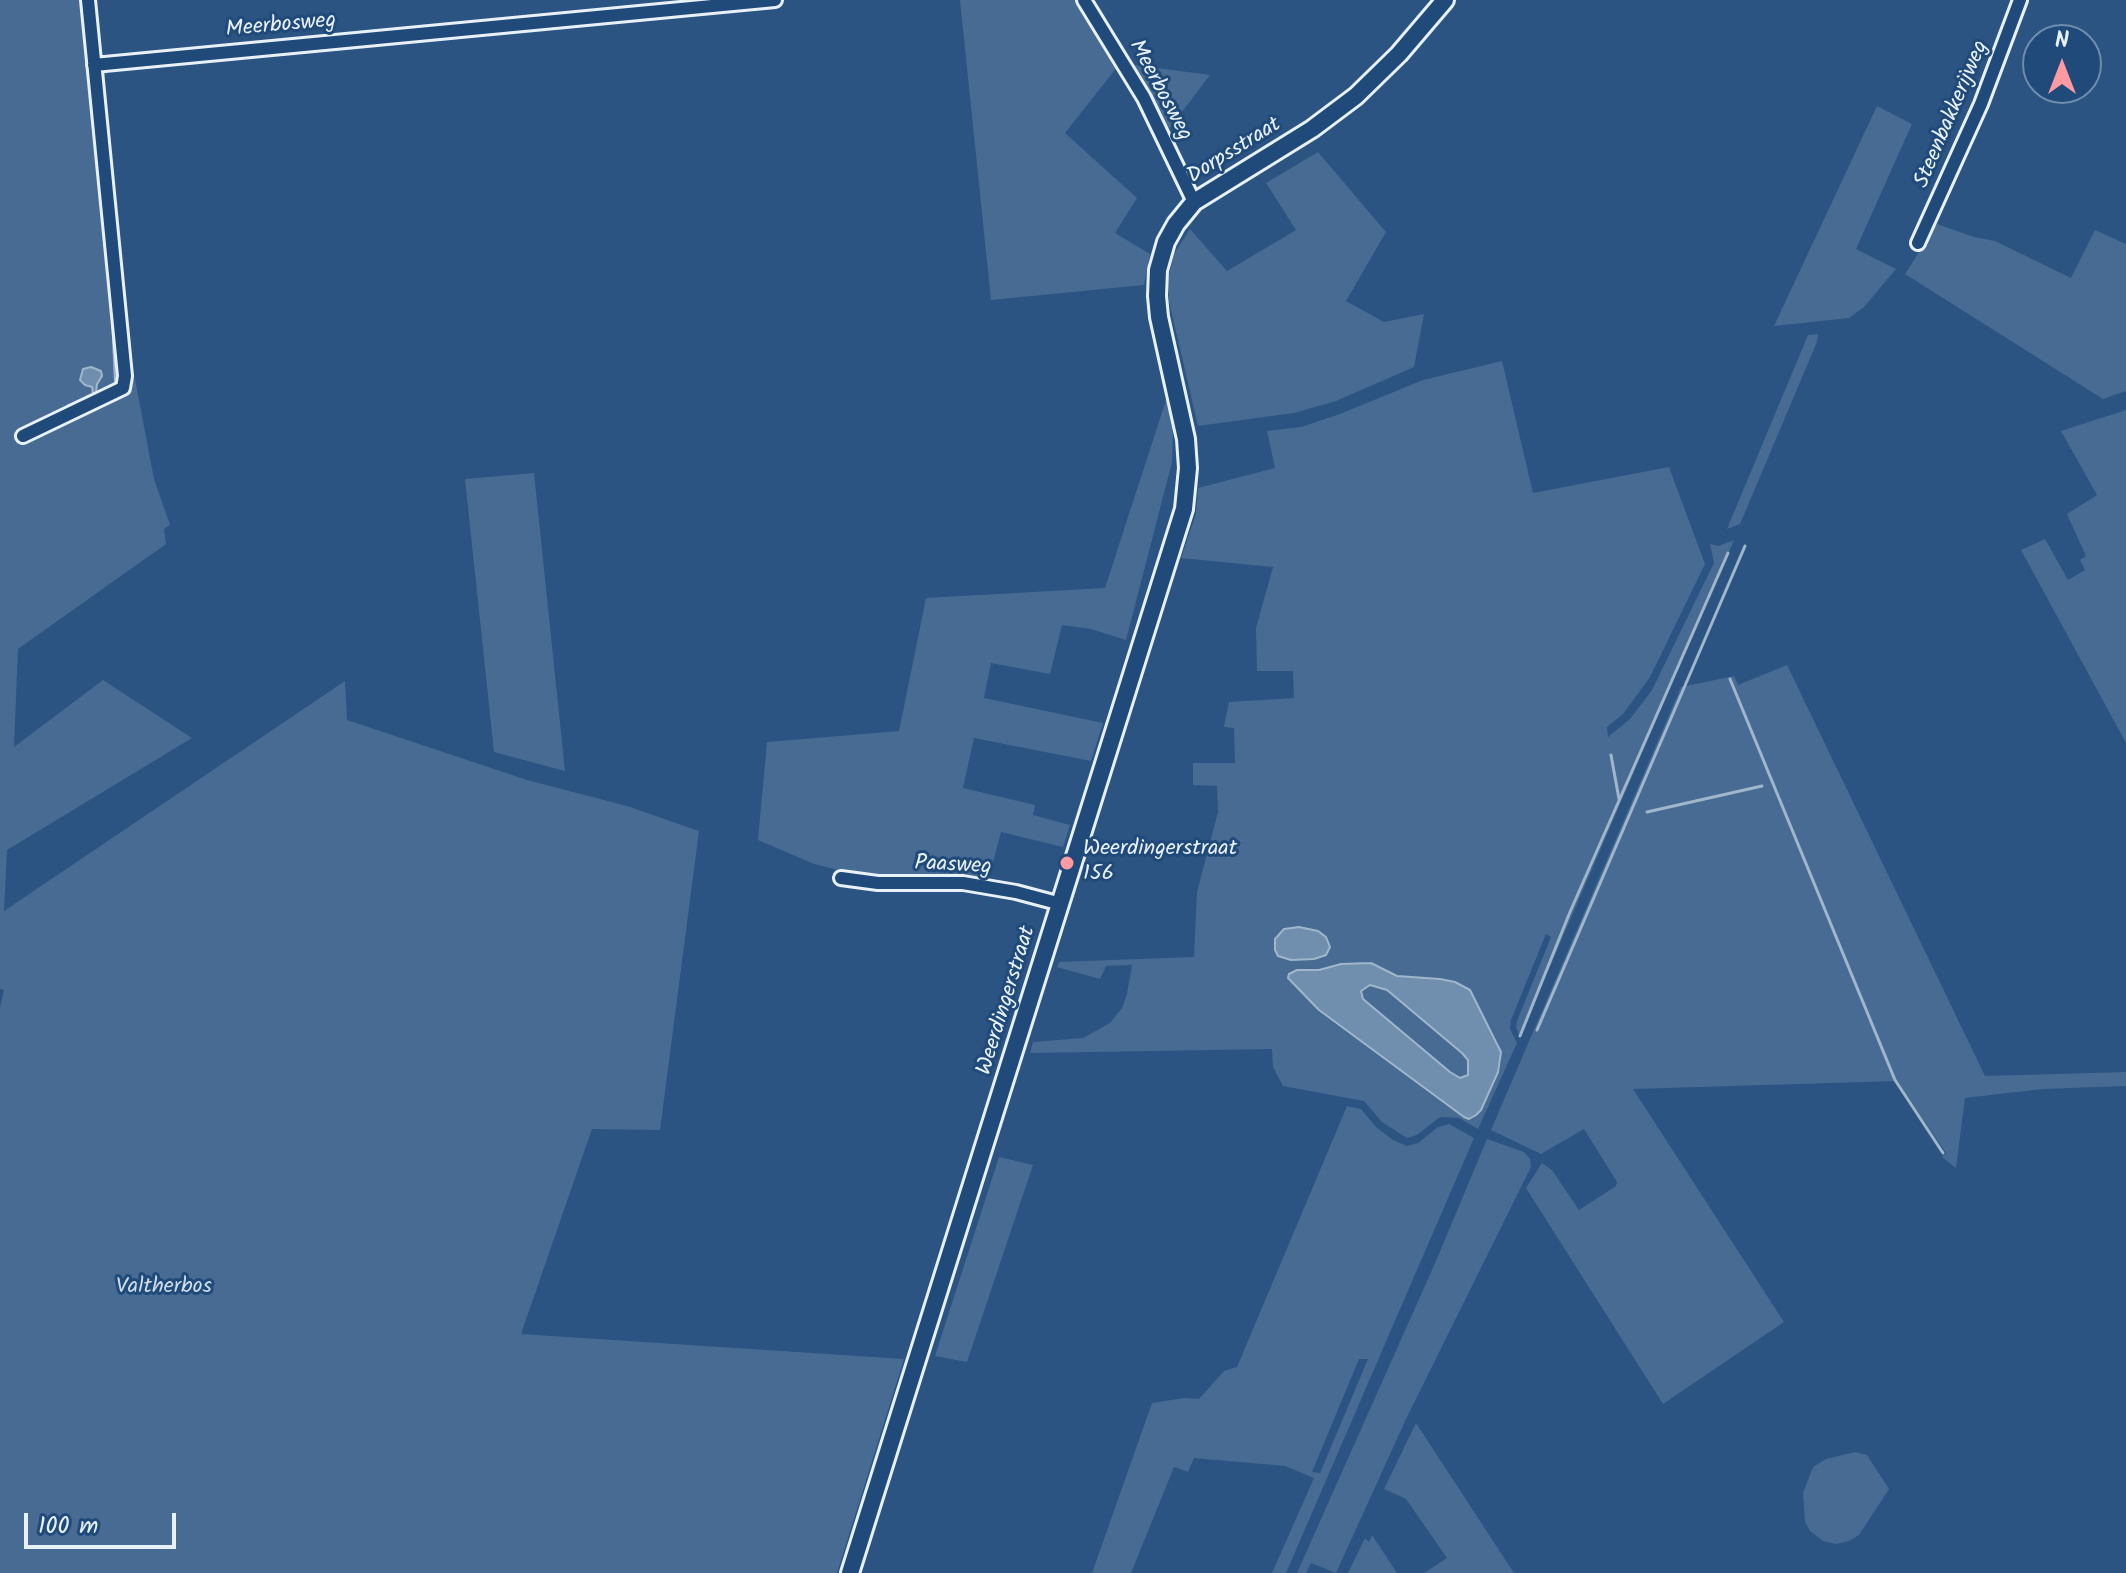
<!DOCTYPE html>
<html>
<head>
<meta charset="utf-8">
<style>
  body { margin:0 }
  #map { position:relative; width:2126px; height:1573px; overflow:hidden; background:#2b5482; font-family:Kalam,sans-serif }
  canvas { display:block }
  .north { position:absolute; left:2022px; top:24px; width:80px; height:80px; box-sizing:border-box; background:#1f4a7a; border:2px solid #6f8dac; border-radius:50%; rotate:0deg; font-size:22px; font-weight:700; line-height:32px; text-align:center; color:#e8f1f8 }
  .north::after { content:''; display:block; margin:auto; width:28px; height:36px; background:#ff9aa2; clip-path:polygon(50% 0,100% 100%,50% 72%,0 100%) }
  .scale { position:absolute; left:24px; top:1513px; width:152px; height:36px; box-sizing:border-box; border:4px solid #e8f1f8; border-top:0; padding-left:10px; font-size:24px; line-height:28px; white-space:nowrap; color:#e8f1f8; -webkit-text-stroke:6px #1f4a7a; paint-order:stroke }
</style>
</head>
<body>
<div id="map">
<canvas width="2126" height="1573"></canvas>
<div class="north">N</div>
<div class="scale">100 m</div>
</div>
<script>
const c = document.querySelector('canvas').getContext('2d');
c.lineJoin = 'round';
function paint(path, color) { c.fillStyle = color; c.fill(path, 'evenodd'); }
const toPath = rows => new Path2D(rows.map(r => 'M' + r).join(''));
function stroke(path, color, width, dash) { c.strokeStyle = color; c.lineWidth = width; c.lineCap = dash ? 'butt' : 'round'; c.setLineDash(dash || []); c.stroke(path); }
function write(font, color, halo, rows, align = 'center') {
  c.font = font + ' Kalam,sans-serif'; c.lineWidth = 6; c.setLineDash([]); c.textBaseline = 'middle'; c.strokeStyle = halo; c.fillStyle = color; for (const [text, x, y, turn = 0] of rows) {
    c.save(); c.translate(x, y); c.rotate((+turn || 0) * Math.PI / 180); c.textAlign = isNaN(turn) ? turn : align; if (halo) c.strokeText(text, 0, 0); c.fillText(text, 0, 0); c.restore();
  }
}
paint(toPath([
  [0,0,85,0,126,392,129,390,99,83,106,71,125,66,126,69,111,70,102,78,132,378,135,379,154,479,170,525,164,529,166,544,18,649,14,747,103,680,192,738,7,850,4,911,345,681,347,720,527,780,627,806,699,831,660,1130,592,1129,521,1334,904,1359,837,1573,0,1573,0,1008,4,990,0,989],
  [960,0,1076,0,1118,66,1065,133,1137,198,1115,233,1150,254,1144,285,991,300],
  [1134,65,1210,75,1169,129],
  [1877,106,1912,124,1856,249,1896,269,1864,307,1849,318,1774,326],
  [1318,152,1386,232,1346,301,1384,322,1424,314,1414,367,1336,401,1294,413,1198,426,1169,301,1168,279,1174,254,1190,229,1227,271,1296,230,1266,183],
  [1937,224,1974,237,1995,241,2071,278,2095,230,2126,244,2126,391,2103,399,1905,274],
  [1818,334,1817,342,1740,524,1727,529,1808,335],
  [1502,361,1533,493,1669,467,1705,564,1650,677,1623,714,1607,727,1608,737,1630,719,1652,690,1714,563,1710,544,1718,546,1734,540,1520,1036,1516,1028,1517,1021,1551,937,1546,934,1511,1020,1510,1029,1517,1043,1478,1129,1459,1118,1440,1117,1417,1135,1407,1138,1382,1122,1364,1101,1283,1086,1273,1067,1272,1049,1030,1053,1033,1042,1083,1038,1110,1023,1122,1008,1127,994,1132,965,1106,966,1100,979,1057,967,1059,962,1194,957,1197,892,1218,812,1217,786,1193,785,1193,763,1235,763,1234,728,1224,727,1229,702,1294,698,1293,671,1257,671,1256,628,1273,567,1181,558,1196,514,1198,488,1275,468,1267,431,1301,427,1340,414,1423,380],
  [1354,963,1397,976,1470,990,1498,1043,1501,1062,1481,1110,1464,1117,1319,1010,1288,978,1289,974,1297,970,1319,970],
  [1167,397,1173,426,1172,462,1126,640,1091,629,1062,625,1050,674,991,663,984,698,1103,723,1091,761,974,738,963,788,1035,805,1033,815,1070,825,1063,847,1001,832,988,881,944,875,883,879,855,874,814,864,758,840,767,742,899,731,926,598,1105,588],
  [2126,410,2126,743,2021,550,2045,539,2068,580,2085,570,2080,560,2086,556,2067,514,2097,495,2061,431],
  [534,473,565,771,494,752,465,479],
  [1787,665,1985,1076,2126,1072,2126,1086,2042,1089,1965,1098,1956,1168,1942,1157,1946,1153,1897,1081,1633,1089,1784,1322,1663,1404,1526,1188,1542,1163,1552,1170,1579,1210,1616,1186,1617,1182,1584,1129,1541,1154,1491,1130,1681,687,1734,676,1738,685],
  [1369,985,1387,990,1462,1053,1468,1060,1468,1075,1460,1078,1450,1072,1363,999,1361,991],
  [1347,1106,1361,1109,1376,1127,1393,1140,1407,1146,1418,1143,1438,1127,1449,1124,1474,1138,1286,1573,1272,1573,1314,1478,1285,1466,1194,1458,1188,1472,1174,1467,1131,1573,1092,1573,1152,1403,1184,1398,1199,1399,1224,1371,1237,1367],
  [1359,1359,1368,1359,1320,1473,1312,1472],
  [1487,1139,1524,1152,1530,1159,1531,1167,1407,1417,1336,1573,1311,1563,1306,1573,1297,1573,1436,1261],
  [999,1157,1033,1165,967,1362,935,1356],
  [1416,1423,1514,1573,1424,1573,1447,1558,1406,1499,1384,1489],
  [1855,1452,1867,1455,1889,1489,1859,1535,1849,1541,1836,1544,1823,1541,1810,1531,1805,1522,1803,1493,1813,1467,1826,1459],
  [1372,1535,1397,1573,1348,1573,1365,1538,1369,1542]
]), '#476b93');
const water = toPath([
  [112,317,119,376,117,386,68,408,67,406,93,394,92,387,85,385,80,380,83,369,91,367,101,371,102,376,97,384,96,393,115,383,112,317],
  [1299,927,1318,931,1326,937,1330,947,1326,955,1314,959,1291,960,1278,956,1275,950,1275,939,1284,929,1299,927],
  [1371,963,1397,976,1440,979,1455,982,1470,990,1501,1052,1498,1072,1481,1110,1476,1115,1469,1119,1464,1117,1319,1010,1288,978,1289,974,1297,970,1319,970,1341,964,1371,963],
  [1370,985,1387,990,1462,1053,1468,1060,1468,1075,1460,1078,1450,1072,1363,999,1361,991,1370,985]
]);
paint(water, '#708ead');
stroke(water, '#a0b6cb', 2);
stroke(toPath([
  [1730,679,1895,1080,1943,1153],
  [1611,755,1619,799],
  [1647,812,1762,786],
  [1537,1030,1745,546],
  [1520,1036,1570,912,1728,553]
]), '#a0b6cb', 3);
const minor = toPath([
  [1084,0,1144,98,1194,202],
  [94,65,775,0],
  [1918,243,1981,104,2020,0],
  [23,436,123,388,125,376,88,0],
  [841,878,878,883,963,883,1016,892,1061,904]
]);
const secondary = toPath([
  [850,1573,1184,509,1188,468,1186,439,1159,317,1157,296,1158,270,1166,242,1176,224,1194,202,1312,129,1356,96,1399,54,1445,0]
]);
stroke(minor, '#e8f1f8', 18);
stroke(secondary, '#e8f1f8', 22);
stroke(minor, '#1f4a7a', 12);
stroke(secondary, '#1f4a7a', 16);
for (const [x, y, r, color] of [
  [1067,863,8,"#ff9aa2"]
]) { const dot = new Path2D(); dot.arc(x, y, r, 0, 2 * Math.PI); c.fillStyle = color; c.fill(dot); stroke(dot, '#1f4a7a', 3); }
write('22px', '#e8f1f8', '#1f4a7a', [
  ["Meerbosweg",281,27,-5],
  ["Meerbosweg",1159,91,62],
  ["Steenbakkerijweg",1953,115,-67],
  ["Dorpsstraat",1235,152,-32],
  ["Paasweg",953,867,3],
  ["Weerdingerstraat",1008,1001,-73]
]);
write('22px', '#e8f1f8', '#1f4a7a', [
  ["Weerdingerstraat",1083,850],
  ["156",1083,875]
], 'left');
write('22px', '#d0dde9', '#1f4a7a', [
  ["Valtherbos",164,1288]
]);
</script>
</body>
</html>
